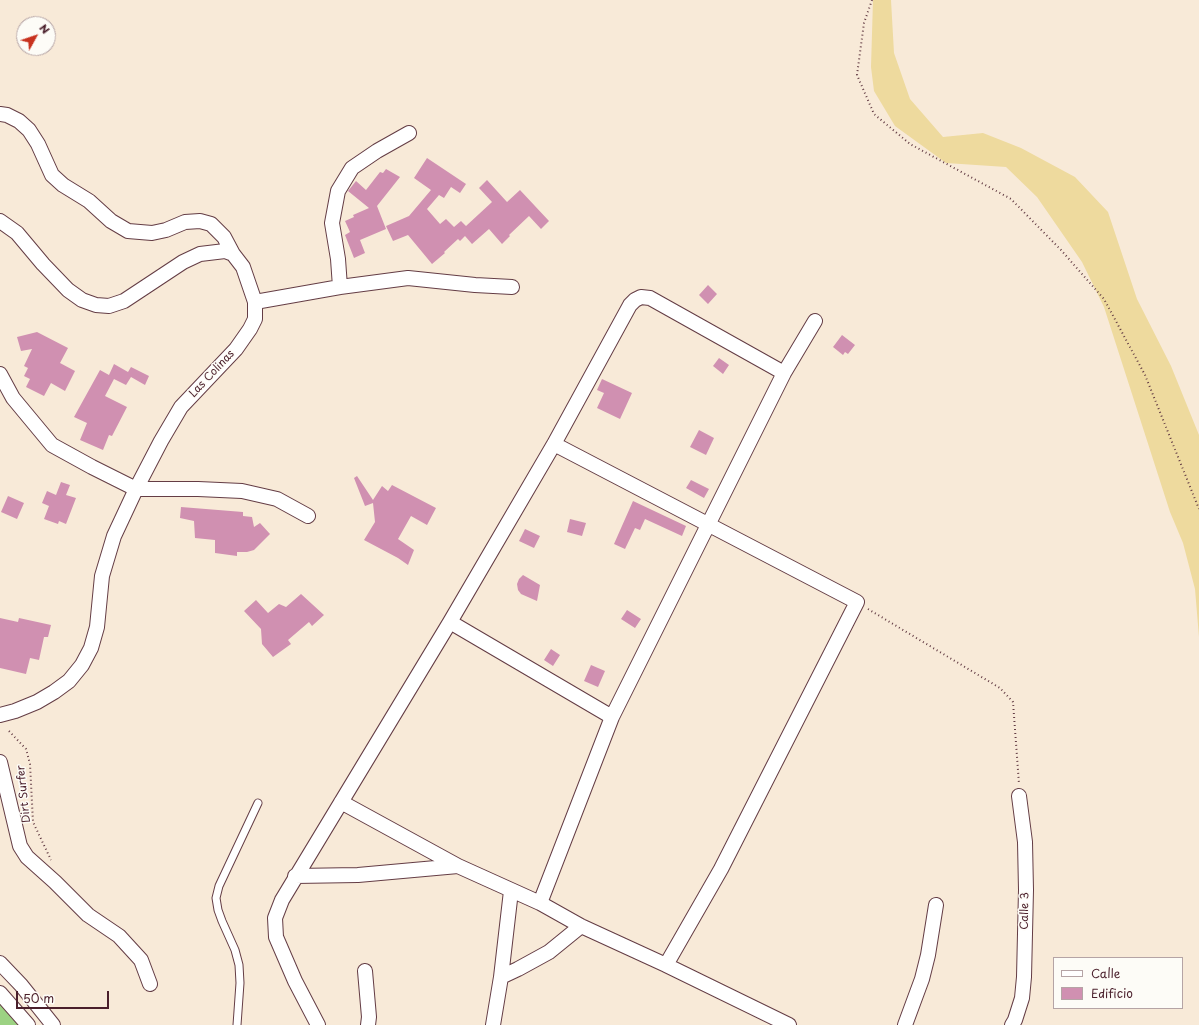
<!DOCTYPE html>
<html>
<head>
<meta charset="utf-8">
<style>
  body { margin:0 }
  #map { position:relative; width:1199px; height:1025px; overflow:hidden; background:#f8ead8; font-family:"Playpen Sans",sans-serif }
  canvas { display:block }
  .legend { position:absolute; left:1053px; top:957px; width:130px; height:52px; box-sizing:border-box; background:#fdfcf7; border:1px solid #b5a4a5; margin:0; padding:5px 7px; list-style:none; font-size:12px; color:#4a1f2b }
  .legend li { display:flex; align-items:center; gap:8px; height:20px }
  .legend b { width:20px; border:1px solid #b5a4a5 }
  .north { position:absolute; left:16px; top:16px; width:40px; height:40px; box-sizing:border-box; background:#fdfcf7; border:1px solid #b5a4a5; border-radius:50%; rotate:50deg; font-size:11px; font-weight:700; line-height:16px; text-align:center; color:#4a1f2b }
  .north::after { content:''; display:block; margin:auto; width:14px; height:18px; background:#c8321e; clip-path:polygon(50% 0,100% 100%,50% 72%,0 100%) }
  .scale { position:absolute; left:16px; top:991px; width:93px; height:18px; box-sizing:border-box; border:2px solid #4a1f2b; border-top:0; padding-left:5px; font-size:12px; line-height:14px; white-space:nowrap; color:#4a1f2b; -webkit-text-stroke:3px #fdfcf7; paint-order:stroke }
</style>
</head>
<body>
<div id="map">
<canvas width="1199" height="1025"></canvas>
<ul class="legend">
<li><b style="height:5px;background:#fff"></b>Calle</li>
<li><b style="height:11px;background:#d090b1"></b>Edificio</li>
</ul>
<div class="north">N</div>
<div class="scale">50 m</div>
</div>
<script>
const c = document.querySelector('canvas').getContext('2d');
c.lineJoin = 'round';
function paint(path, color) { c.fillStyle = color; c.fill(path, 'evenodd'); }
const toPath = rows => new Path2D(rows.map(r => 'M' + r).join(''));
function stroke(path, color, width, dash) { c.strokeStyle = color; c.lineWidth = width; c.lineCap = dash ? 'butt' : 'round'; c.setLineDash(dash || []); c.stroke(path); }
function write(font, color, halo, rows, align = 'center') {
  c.font = font + ' "Playpen Sans",sans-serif'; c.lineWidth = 3; c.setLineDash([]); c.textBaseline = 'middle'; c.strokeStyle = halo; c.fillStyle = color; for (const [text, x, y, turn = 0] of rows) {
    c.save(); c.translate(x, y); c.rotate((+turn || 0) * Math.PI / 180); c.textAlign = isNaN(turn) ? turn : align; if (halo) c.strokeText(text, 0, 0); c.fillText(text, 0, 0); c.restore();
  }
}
paint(toPath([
  [0,1004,13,1018,18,1025,0,1025]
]), '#9cd283');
paint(toPath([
  [873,0,891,0,894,53,910,99,943,137,983,133,1021,148,1075,177,1108,212,1137,299,1171,366,1199,435,1199,637,1195,589,1183,543,1170,512,1104,307,1082,262,1037,197,1006,167,946,163,895,126,874,91,871,67]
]), '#eeda9e');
paint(toPath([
  [427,158,466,184,460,193,451,187,444,198,439,195,427,209,440,224,446,219,454,227,461,221,466,226,492,202,479,188,487,180,507,202,520,190,549,221,541,229,529,216,509,235,510,236,502,244,489,229,472,244,465,236,460,241,458,239,444,252,445,253,432,264,408,235,393,241,386,226,409,216,431,190,414,178],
  [386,169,400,177,377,206,386,229,360,240,365,253,354,258,345,235,350,232,345,221,354,217,353,215,369,208,348,191,356,181,366,190,380,172,383,173],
  [708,285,717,294,708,304,699,295],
  [37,332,68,348,60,363,75,371,65,391,51,383,44,396,26,387,30,379,24,376,28,368,24,366,32,349,21,351,17,337],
  [842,335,855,345,848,354,845,352,843,355,833,347],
  [719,358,729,365,723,374,713,366],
  [114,364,128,372,131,367,149,376,145,385,131,377,126,385,114,379,105,396,127,407,112,436,109,435,103,450,80,440,87,423,74,417,100,370,109,375],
  [602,379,632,393,620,419,597,408,604,393,597,390],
  [699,430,714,438,706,455,690,447],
  [357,476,373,500,382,486,388,491,392,485,436,508,427,525,411,516,398,539,414,550,408,565,398,558,364,540,375,522,373,503,365,506,354,478],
  [691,480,709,489,704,498,686,488],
  [61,482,70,485,66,495,76,498,66,524,59,521,58,524,44,519,49,506,42,503,47,491,56,495],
  [8,496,24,503,17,519,1,512],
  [633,501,686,526,682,536,645,519,640,530,635,528,625,549,614,544],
  [181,507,243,512,243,516,252,517,254,527,260,523,270,534,254,550,247,552,237,552,237,556,215,553,215,540,195,538,194,521,180,518],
  [570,519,586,523,582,536,567,532],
  [525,529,540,536,534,548,519,541],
  [523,575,540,585,537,601,521,594,518,590,517,584,519,579],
  [301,594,324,615,312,626,309,622,288,640,291,644,273,657,262,644,261,629,244,611,256,600,268,613,279,604,286,607],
  [627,610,641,619,635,628,621,619],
  [0,618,18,622,19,618,51,625,48,637,44,637,39,660,30,658,26,674,0,668],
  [551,649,560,655,553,666,544,660],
  [591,665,605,671,598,687,584,681]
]), '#d090b1');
const service = toPath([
  [237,1025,240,983,239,965,235,950,222,921,218,910,216,898,219,886,258,803]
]);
const minor = toPath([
  [0,114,7,115,19,121,29,130,38,144,52,175,63,185,89,201,111,221,128,231,152,233,166,230,185,222,200,221,211,224,224,237,233,254],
  [0,221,17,233,43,264,68,290,82,300,96,305,109,306,124,301,183,262,200,254,225,251,233,254,243,267,255,302,255,319,250,329,236,349,181,407,161,441,136,489,114,536,102,576,97,627,91,648,82,665,69,681,54,692,37,702,15,711,0,715],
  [340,287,338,259,332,223,338,191,352,168,377,151,409,133],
  [255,302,340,287,408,278,475,285,512,287],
  [0,374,13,398,52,445,92,467,136,489,198,489,242,491,277,499,308,516],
  [554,444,857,602,721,869,666,965],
  [450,622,612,717],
  [0,762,20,846,27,857,55,882,88,915,119,936,141,960,150,984],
  [341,802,458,866,540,903,581,926,666,965,789,1025],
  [295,876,358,875,458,866],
  [540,903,612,717,784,373,815,321],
  [0,963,21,985,53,1025],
  [365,971,369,1017,368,1025],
  [501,977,511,891],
  [0,993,28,1025],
  [318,1025,295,981,276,937,275,918,282,900,450,622,554,444,630,305,635,300,641,297,650,298,784,373],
  [493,1025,501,977,518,969,549,952,581,926],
  [905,1025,922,979,928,955,936,905],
  [1012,1025,1015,1020,1022,998,1024,977,1026,890,1025,842,1019,796]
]);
stroke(service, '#643d45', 9);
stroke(minor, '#643d45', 16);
stroke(toPath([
  [872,0,864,23,857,75,874,114,910,144,1011,199,1061,250,1104,299,1145,375,1199,509],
  [868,609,1000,688,1013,702,1019,784],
  [9,731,26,749,30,764,33,822,51,860]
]), '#643d45', 2, [1, 3]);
stroke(service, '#fff', 7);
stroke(minor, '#fff', 14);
write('11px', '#4a1f2b', '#fdfcf7', [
  ["Las Colinas",212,374,-47],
  ["Dirt Surfer",24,794,-96],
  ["Calle 3",1025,911,-89]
]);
</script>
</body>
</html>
